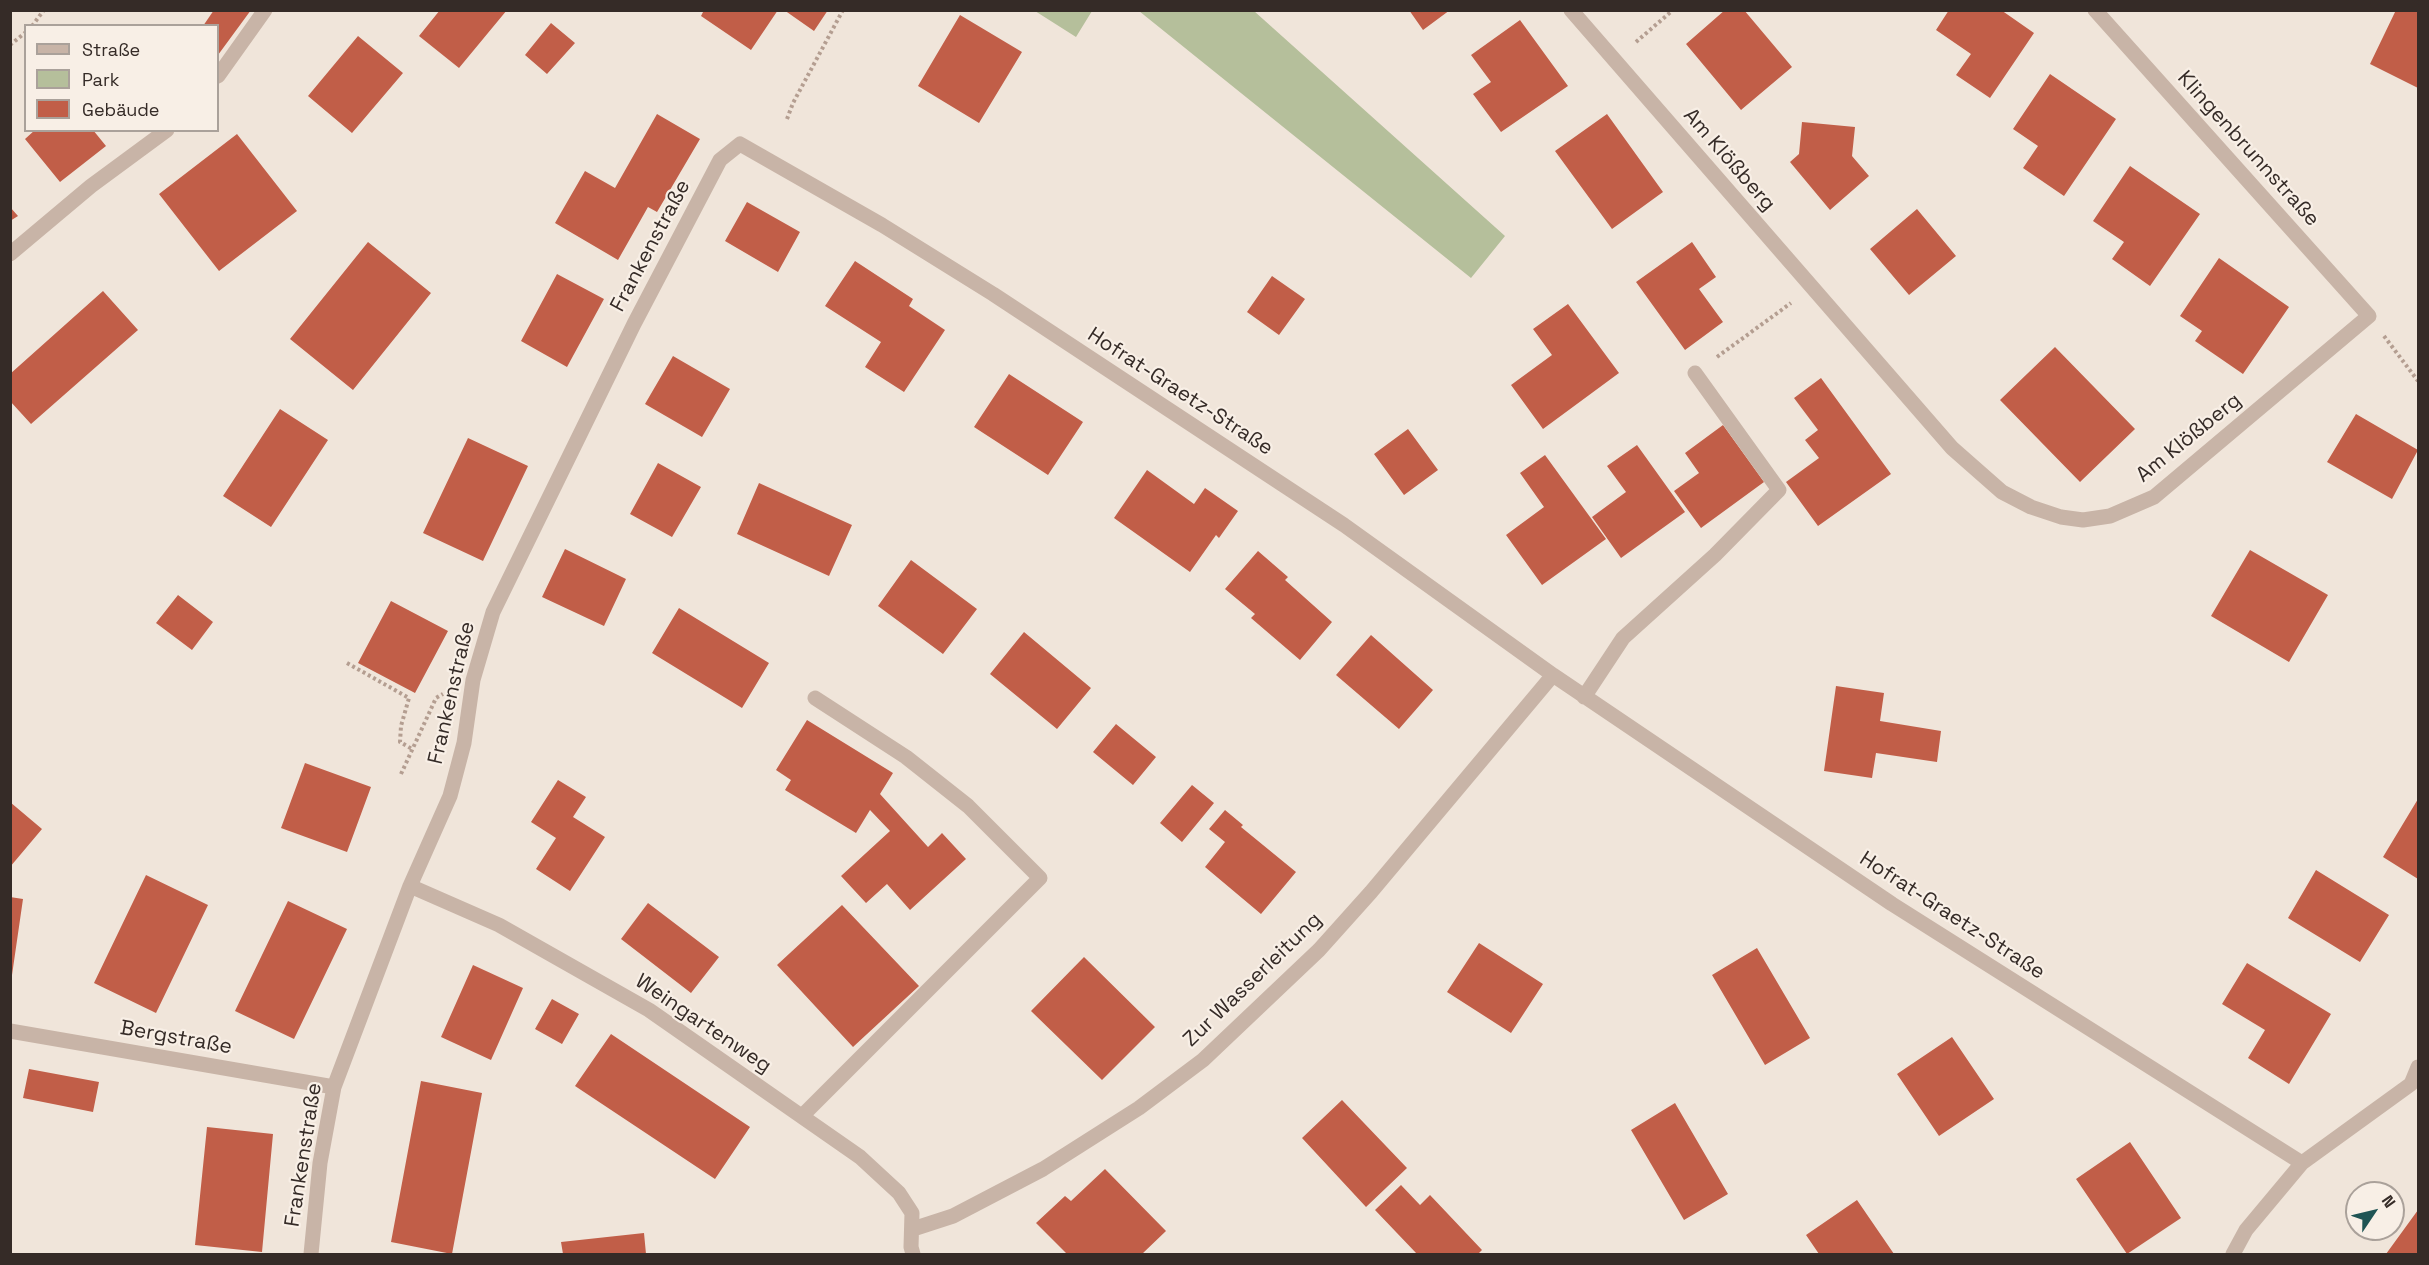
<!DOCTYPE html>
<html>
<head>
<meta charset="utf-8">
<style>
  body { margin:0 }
  #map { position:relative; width:2429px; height:1265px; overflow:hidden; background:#f0e5da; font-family:"Space Grotesk",sans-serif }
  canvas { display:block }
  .frame { position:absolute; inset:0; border:12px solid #352b27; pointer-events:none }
  .legend { position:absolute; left:24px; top:24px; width:195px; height:108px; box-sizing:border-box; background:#f8efe6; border:2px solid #aaa19a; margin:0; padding:8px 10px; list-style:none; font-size:18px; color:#352b27 }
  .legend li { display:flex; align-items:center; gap:12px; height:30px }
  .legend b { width:30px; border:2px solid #aaa19a }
  .north { position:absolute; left:2345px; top:1181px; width:60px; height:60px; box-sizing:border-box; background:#f8efe6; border:2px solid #aaa19a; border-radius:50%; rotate:55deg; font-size:16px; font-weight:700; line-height:24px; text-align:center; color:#352b27 }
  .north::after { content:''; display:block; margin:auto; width:21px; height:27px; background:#1f5454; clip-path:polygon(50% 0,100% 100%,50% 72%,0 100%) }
</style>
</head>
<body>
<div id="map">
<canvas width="2429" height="1265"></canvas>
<div class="frame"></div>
<ul class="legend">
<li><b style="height:8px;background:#c8b4a7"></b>Straße</li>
<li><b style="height:16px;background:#b5bf9b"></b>Park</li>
<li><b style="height:16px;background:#c15e48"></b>Gebäude</li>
</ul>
<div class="north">N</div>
</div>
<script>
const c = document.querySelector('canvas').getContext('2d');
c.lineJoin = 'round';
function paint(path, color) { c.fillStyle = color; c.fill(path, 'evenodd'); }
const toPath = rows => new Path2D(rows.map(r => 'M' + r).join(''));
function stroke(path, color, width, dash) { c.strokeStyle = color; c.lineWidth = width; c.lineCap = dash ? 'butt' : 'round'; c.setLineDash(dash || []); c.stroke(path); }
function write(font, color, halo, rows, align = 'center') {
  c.font = font + ' "Space Grotesk",sans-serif'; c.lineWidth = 4.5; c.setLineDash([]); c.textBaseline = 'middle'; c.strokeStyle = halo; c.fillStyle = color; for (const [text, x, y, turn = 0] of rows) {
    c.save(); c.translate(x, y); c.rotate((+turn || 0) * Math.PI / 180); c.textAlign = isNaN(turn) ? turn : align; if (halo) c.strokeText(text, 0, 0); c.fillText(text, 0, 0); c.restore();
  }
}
paint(toPath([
  [1035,11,1092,11,1076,37],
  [1139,11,1254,11,1505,236,1471,278]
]), '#b5bf9b');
paint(toPath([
  [214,10,251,10,218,55,218,26,203,26],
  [440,10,507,10,459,68,419,36],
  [704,10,778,10,751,50,701,16],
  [784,10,828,10,814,31],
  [1409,10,1450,10,1423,30],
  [1725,10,1744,10,1792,67,1741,110,1686,44],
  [1949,10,2001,10,2034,33,1990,98,1956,75,1971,54,1936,30],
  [2396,10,2418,10,2418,88,2370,64],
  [960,15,1022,52,979,123,918,86],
  [1520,20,1568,86,1501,132,1473,94,1491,82,1471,55],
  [551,23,575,43,547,74,525,55],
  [358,36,403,73,352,133,308,96],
  [2050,74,2116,119,2064,196,2023,168,2038,146,2013,129],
  [657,114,700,139,657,212,648,207,618,260,555,223,585,171,615,188],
  [1607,114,1663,192,1612,229,1555,151],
  [1802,122,1855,127,1852,156,1869,176,1830,210,1790,162,1799,154],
  [35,130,93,130,106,146,60,182,25,139],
  [237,134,297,211,219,271,159,194],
  [2130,166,2200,214,2150,286,2112,259,2124,242,2093,221],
  [747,202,800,232,778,272,725,241],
  [10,207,18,216,10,221],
  [1917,209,1956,256,1909,295,1870,249],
  [368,242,431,293,353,390,290,339],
  [1692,242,1716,277,1699,289,1723,322,1685,350,1636,282],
  [2219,258,2289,307,2243,374,2195,341,2202,331,2180,316],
  [855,261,913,299,909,306,945,330,904,392,865,367,881,342,825,306],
  [557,274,604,299,567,367,521,341],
  [1272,276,1305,299,1279,335,1247,312],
  [103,291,138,330,31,424,10,401,10,374],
  [1568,304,1619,373,1543,429,1511,385,1552,355,1533,329],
  [2055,347,2135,429,2080,482,2000,400],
  [673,356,730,389,702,437,645,404],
  [1009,374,1083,422,1048,475,974,427],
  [1821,378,1891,474,1818,526,1786,482,1819,458,1805,440,1818,430,1794,398],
  [280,409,328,440,271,527,223,496],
  [2356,414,2418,450,2392,499,2327,462],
  [1723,425,1764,482,1701,528,1674,491,1699,473,1685,453],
  [1408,429,1438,470,1404,495,1374,454],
  [468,438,528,466,483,561,423,533],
  [1637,445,1685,512,1621,558,1592,517,1626,492,1607,466],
  [1545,455,1606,539,1542,585,1506,535,1544,507,1520,473],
  [658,463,701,487,672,537,630,514],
  [1147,470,1194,504,1205,488,1238,511,1219,538,1216,535,1190,572,1114,518],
  [759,483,852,525,829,576,737,534],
  [565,549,626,579,604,626,542,597],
  [2250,550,2328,595,2289,662,2211,616],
  [1258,551,1288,577,1285,580,1332,622,1300,660,1251,618,1255,614,1225,589],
  [911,560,977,609,943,654,878,606],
  [178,595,213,622,192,650,156,623],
  [391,601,448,631,415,693,358,663],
  [679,608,769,663,742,708,652,653],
  [1024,632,1091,688,1057,729,990,674],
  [1371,635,1433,690,1399,729,1336,675],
  [1836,686,1884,693,1880,721,1941,731,1937,762,1876,753,1872,778,1824,771],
  [807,720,893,773,880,794,928,847,942,833,966,859,910,910,887,884,866,903,841,876,890,831,870,810,856,833,785,790,791,780,776,770],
  [1116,724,1156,757,1133,785,1093,752],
  [305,763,371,787,347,852,281,828],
  [558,780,586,797,573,817,605,837,570,891,536,869,556,838,531,822],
  [1192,785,1214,803,1182,842,1160,823],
  [2418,799,2418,879,2383,857],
  [10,802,42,829,10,867],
  [1225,810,1243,825,1241,827,1296,872,1261,914,1205,867,1225,842,1209,829],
  [2316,870,2389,915,2360,962,2288,918],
  [146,875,208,905,156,1013,94,983],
  [10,897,23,899,12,975,10,975],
  [288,901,347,929,294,1039,235,1011],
  [648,903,719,957,691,993,621,939],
  [842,905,919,986,853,1047,777,965],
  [1479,943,1543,984,1511,1033,1447,992],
  [1757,948,1810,1038,1765,1065,1712,975],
  [1084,957,1155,1027,1102,1080,1031,1011],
  [2247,963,2331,1014,2289,1084,2248,1058,2265,1030,2222,1004],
  [473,965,523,988,491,1060,441,1037],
  [552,999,579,1014,562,1044,535,1029],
  [611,1034,750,1127,715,1179,575,1086],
  [1952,1037,1994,1099,1939,1136,1897,1074],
  [29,1069,99,1082,93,1112,23,1098],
  [421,1081,482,1093,452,1254,391,1242],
  [1342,1100,1407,1168,1366,1207,1302,1138],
  [1675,1103,1728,1194,1684,1220,1631,1130],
  [207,1127,273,1134,262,1252,195,1245],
  [2130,1142,2181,1218,2127,1254,2076,1179],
  [1105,1169,1166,1231,1142,1254,1067,1254,1036,1223,1065,1196,1071,1201],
  [1401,1185,1420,1205,1430,1195,1482,1250,1478,1254,1417,1254,1375,1210],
  [1857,1200,1894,1254,1819,1254,1806,1235],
  [2418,1210,2418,1254,2386,1254],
  [644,1233,646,1254,563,1254,561,1242]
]), '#c15e48');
stroke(toPath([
  [32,26,44,10],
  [1636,42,1673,10],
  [10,45,26,32],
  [787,119,793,103,843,10],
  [2384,336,2418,381],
  [1717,357,1791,303],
  [347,663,409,698,401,726,400,742,412,749],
  [401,774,436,698,443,694]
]), '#b49e91', 4, [3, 3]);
stroke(toPath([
  [1571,10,1952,448,2002,492,2031,507,2061,517,2083,520,2110,516,2154,497,2369,316,2095,10],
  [218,76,265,10],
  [10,254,91,186,167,130],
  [1584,697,1623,638,1715,555,1779,490,1695,373],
  [410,886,499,925,649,1010,860,1157,899,1193,912,1213,911,1247,913,1254],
  [10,1031,334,1087],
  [802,1116,1040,878,968,806,906,757,815,698],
  [913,1229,953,1216,1043,1169,1139,1108,1203,1060,1319,950,1371,892,1553,675],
  [311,1254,320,1163,334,1087,410,886,450,796,464,743,473,680,493,612,634,324,720,160,740,144,882,225,993,294,1344,525,1553,675,1892,904,2302,1163],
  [2233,1254,2246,1230,2302,1163,2411,1084,2418,1067]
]), '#c8b4a7', 15);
write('21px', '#352b27', '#f8efe6', [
  ["Klingenbrunnstraße",2248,149,48],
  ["Am Klößberg",1729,160,49],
  ["Frankenstraße",651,246,-62],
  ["Hofrat-Graetz-Straße",1180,392,33],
  ["Am Klößberg",2189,438,-39],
  ["Frankenstraße",452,693,-77],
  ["Hofrat-Graetz-Straße",1952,916,33],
  ["Zur Wasserleitung",1253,980,-44],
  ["Weingartenweg",703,1024,34],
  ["Bergstraße",176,1038,10],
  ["Frankenstraße",304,1155,-81]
]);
</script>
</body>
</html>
